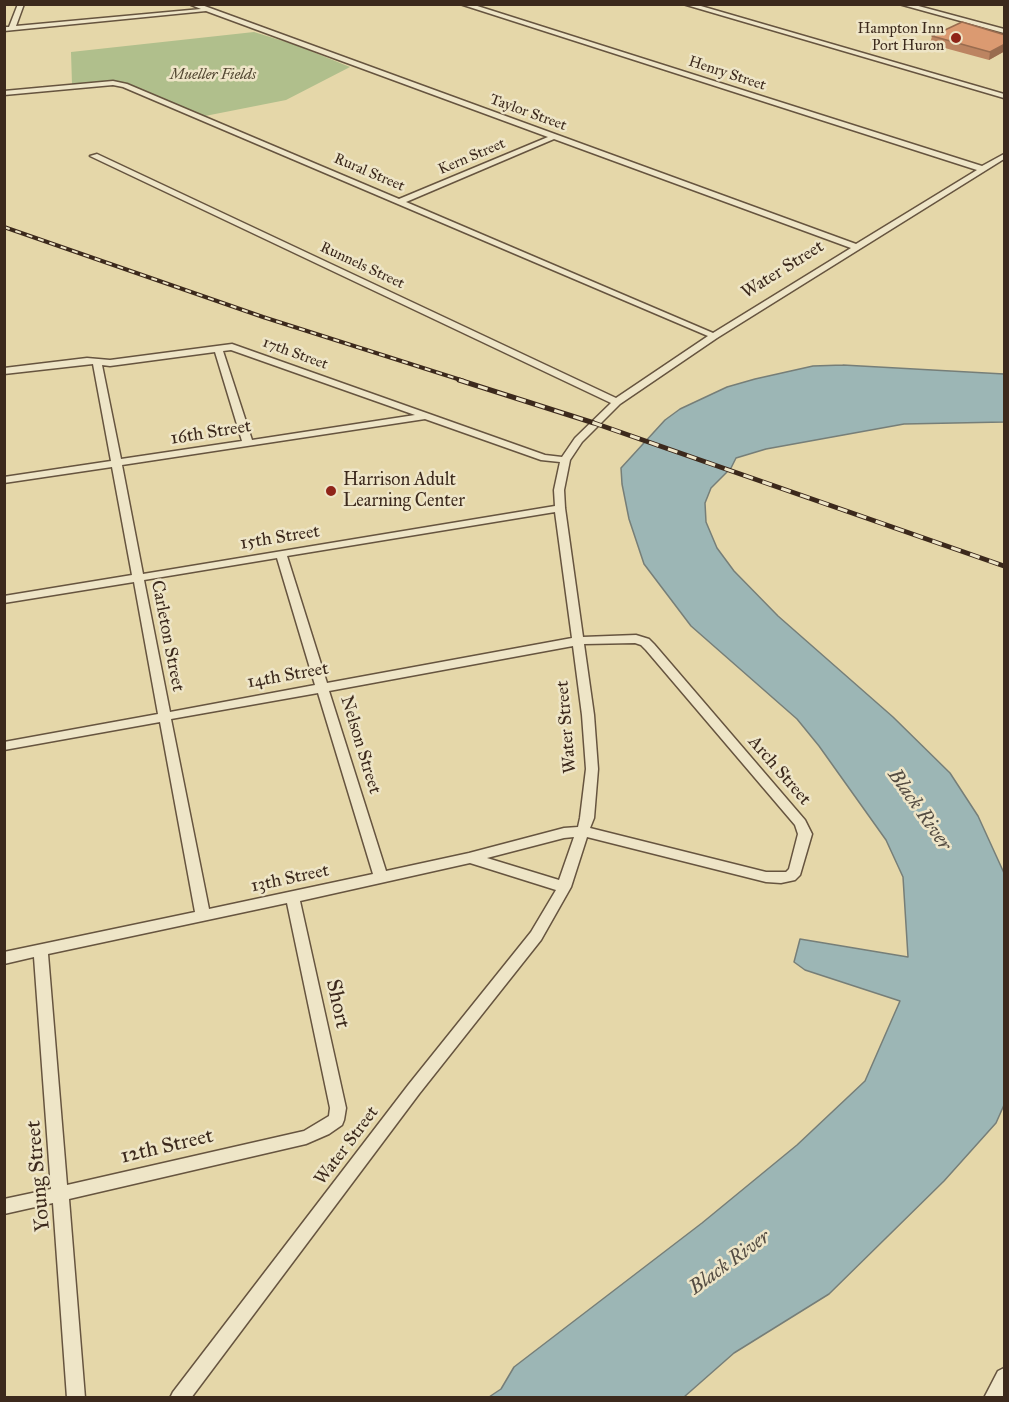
<!DOCTYPE html>
<html>
<head>
<meta charset="utf-8">
<style>
  body { margin:0 }
  #map { position:relative; width:1009px; height:1402px; overflow:hidden; background:#e5d7a9; font-family:"IM FELL Great Primer",serif }
  canvas { display:block }
  .frame { position:absolute; inset:0; border:6px solid #3c291c; pointer-events:none }
</style>
</head>
<body>
<div id="map">
<canvas width="1009" height="1402"></canvas>
<div class="frame"></div>
</div>
<script>
const c = document.querySelector('canvas').getContext('2d');
c.lineJoin = 'round';
function paint(path, color) { c.fillStyle = color; c.fill(path, 'evenodd'); }
const toPath = rows => new Path2D(rows.map(r => 'M' + r).join(''));
function stroke(path, color, width, dash) { c.strokeStyle = color; c.lineWidth = width; c.lineCap = dash ? 'butt' : 'round'; c.setLineDash(dash || []); c.stroke(path); }
function write(font, color, halo, rows, align = 'center') {
  c.font = font + ' "IM FELL Great Primer",serif'; c.lineWidth = 5; c.setLineDash([]); c.textBaseline = 'middle'; c.strokeStyle = halo; c.fillStyle = color; for (const [text, x, y, turn = 0] of rows) {
    c.save(); c.translate(x, y); c.rotate((+turn || 0) * Math.PI / 180); c.textAlign = isNaN(turn) ? turn : align; if (halo) c.strokeText(text, 0, 0); c.fillText(text, 0, 0); c.restore();
  }
}
paint(toPath([
  [254,32,296,45,350,67,286,100,205,116,123,82,72,84,71,52]
]), '#b0bf8c');
const water = toPath([
  [843,365,1004,374,1004,422,904,424,766,449,736,458,731,468,711,488,705,503,706,522,717,548,734,571,778,616,893,717,950,773,978,816,1004,873,1004,1105,996,1123,944,1181,829,1294,734,1353,684,1397,489,1397,501,1389,514,1367,702,1223,797,1145,865,1081,900,1001,805,970,794,962,800,939,908,957,903,877,886,840,819,746,797,719,691,626,644,564,629,519,622,484,621,468,665,420,680,409,727,387,755,379,813,366,843,365]
]);
paint(water, '#9cb6b5');
stroke(water, '#767e78', 1.5);
const minor = toPath([
  [18,4,24,4,16,26,201,9,189,4,199,4,856,244,977,170,460,4,471,4,982,166,1004,154,1004,159,717,338,620,404,582,442,570,460,564,490,565,508,583,637,636,635,649,639,654,644,805,820,812,834,800,875,795,880,781,883,766,882,587,837,571,887,541,940,419,1094,191,1398,170,1398,173,1392,409,1084,531,932,556,890,470,863,300,901,346,1108,344,1120,342,1125,329,1134,306,1144,69,1199,85,1398,67,1398,53,1203,4,1214,4,1199,51,1189,34,957,4,964,4,952,195,912,160,722,4,750,4,742,158,714,134,582,4,603,4,596,132,575,112,467,4,483,4,477,111,461,93,364,4,374,4,368,87,358,110,360,232,344,545,455,562,457,575,438,611,403,90,156,97,154,616,398,708,336,123,87,113,85,4,95,4,91,113,81,127,84,399,199,548,137,206,11,4,31,4,27,9,27,18,4],
  [554,139,851,248,713,333,406,202,554,139],
  [231,350,415,415,252,440,223,351,231,350],
  [215,352,242,441,121,459,102,365,110,366,215,352],
  [425,419,541,460,560,462,554,490,555,506,143,574,122,465,425,419],
  [555,512,572,638,327,683,287,556,555,512],
  [277,558,315,685,170,712,144,580,277,558],
  [635,643,641,645,646,650,795,825,798,834,789,869,786,872,766,872,590,828,594,818,598,769,594,715,584,644,635,643],
  [573,646,582,715,586,769,580,818,578,827,564,828,469,853,386,871,329,691,573,646],
  [318,693,373,874,209,909,171,719,318,693],
  [574,837,559,880,487,858,564,838,574,837],
  [287,903,330,1108,329,1116,304,1131,67,1185,48,954,287,903],
  [683,4,694,4,1004,94,1004,98,683,4],
  [899,4,911,4,1004,29,1004,33,899,4],
  [1004,1368,1003,1398,984,1398,998,1371,1004,1368]
]);
stroke(minor, '#66543f', 3);
paint(minor, '#eee5c7');
const railFar1 = toPath([
  [4,227,263,317,464,381]
]);
const rail = toPath([
  [459,380,594,423,1004,566]
]);
stroke(railFar1, '#3c291c', 4);
stroke(rail, '#3c291c', 5);
stroke(railFar1, '#eee5c7', 2, [6]);
stroke(rail, '#eee5c7', 3, [10]);
paint(toPath([
  [1005,35,1005,51,989,60,930,44,932,36]
]), '#bc8461');
paint(toPath([
  [1005,44,1005,51,989,60,990,52]
]), '#996c4f');
const building = toPath([
  [962,22,1005,35,1005,44,990,52,932,36,962,22]
]);
paint(building, '#db9a71');
stroke(building, '#996c4f', 1.5);
for (const [x, y, r, color] of [
  [956,38,6,"#8f2418"],
  [331,491,6,"#8f2418"]
]) { const dot = new Path2D(); dot.arc(x, y, r, 0, 2 * Math.PI); c.fillStyle = color; c.fill(dot); stroke(dot, '#eee5c7', 2); }
write('15px', '#3c291c', '#eee5c7', [
  ["Hampton Inn",944,29],
  ["Port Huron",944,46]
], 'right');
write('15px', '#3c291c', '#eee5c7', [
  ["Henry Street",727,74,18],
  ["Taylor Street",528,113,20],
  ["Kern Street",472,157,-23],
  ["Rural Street",369,173,23],
  ["Runnels Street",362,266,25],
  ["17th Street",295,354,20]
]);
write('italic 15px', '#534732', '#eee5c7', [
  ["Mueller Fields",213,75]
]);
write('18px', '#3c291c', '#eee5c7', [
  ["Water Street",783,270,-32],
  ["16th Street",211,433,-9],
  ["15th Street",280,538,-9],
  ["Carleton Street",167,636,79],
  ["14th Street",288,676,-10],
  ["Water Street",567,727,-95],
  ["Nelson Street",360,745,73],
  ["Arch Street",779,771,49],
  ["13th Street",290,879,-12],
  ["Water Street",347,1146,-53]
]);
write('18px', '#3c291c', '#eee5c7', [
  ["Harrison Adult",343,481],
  ["Learning Center",343,502]
], 'left');
write('italic 20px', '#544c42', '#eee5c7', [
  ["Black River",919,810,55],
  ["Black River",730,1263,-36]
]);
write('21px', '#3c291c', '#eee5c7', [
  ["Short",337,1004,78],
  ["12th Street",167,1147,-13],
  ["Young Street",39,1176,-95]
]);
</script>
</body>
</html>
